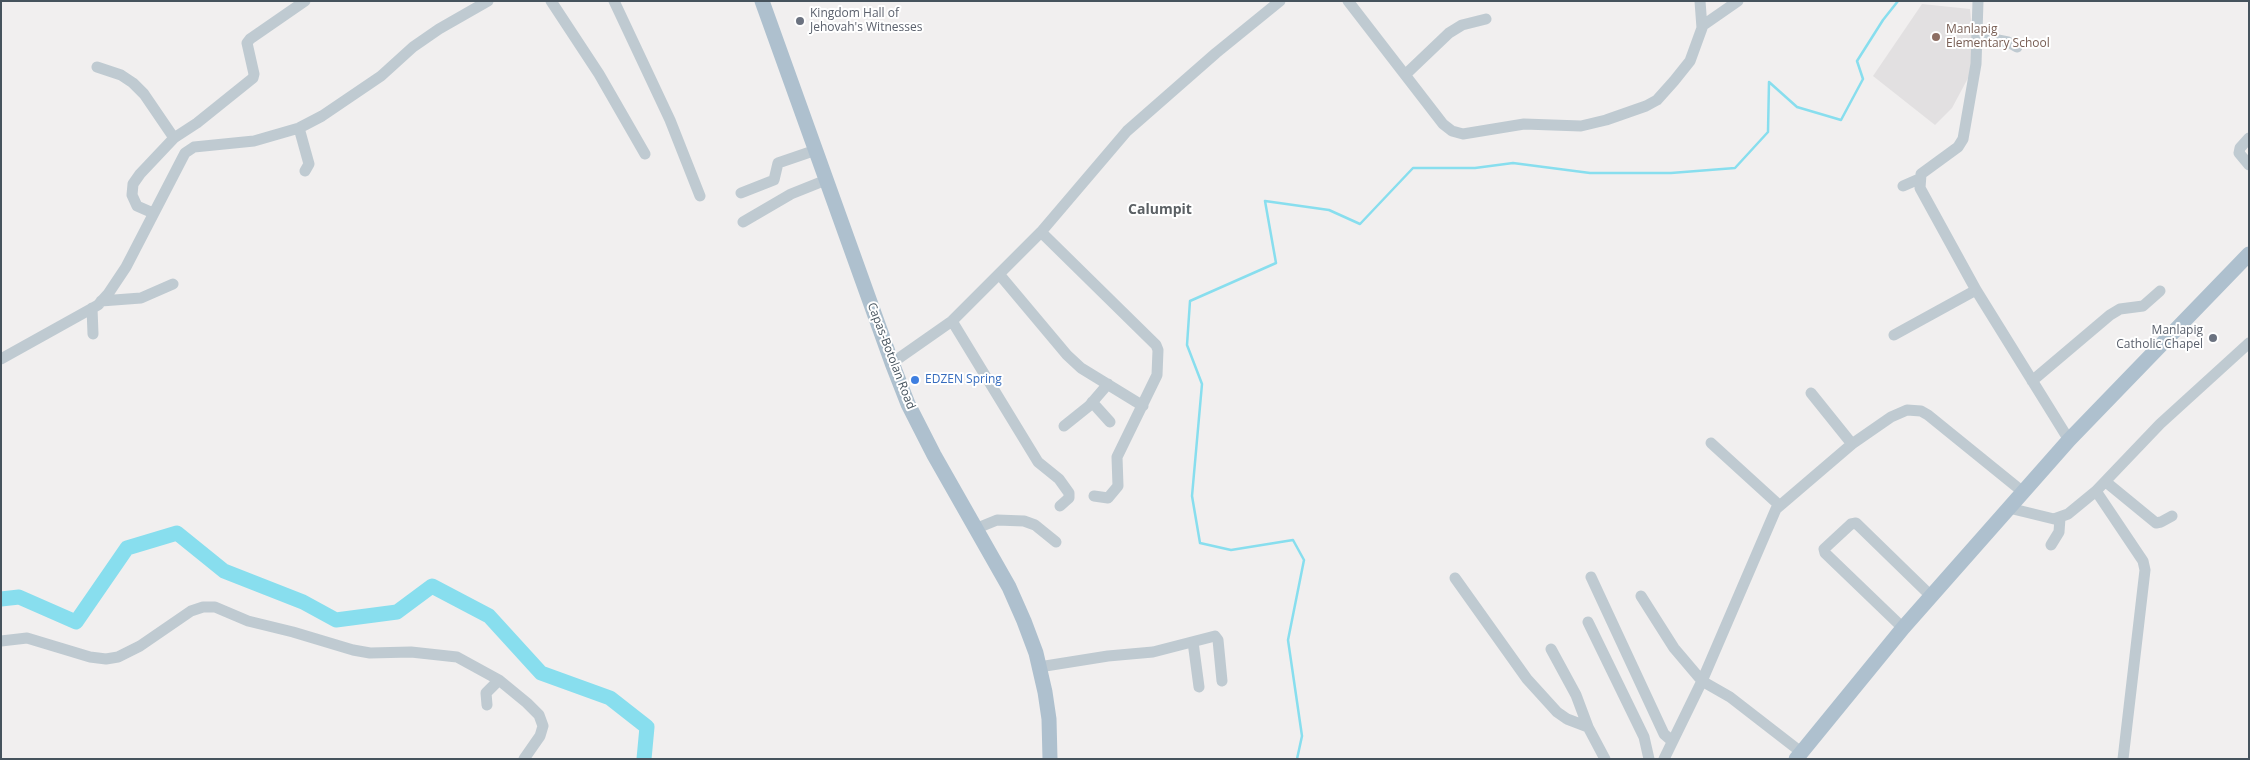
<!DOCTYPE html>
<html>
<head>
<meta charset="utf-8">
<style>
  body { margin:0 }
  #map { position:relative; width:2250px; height:760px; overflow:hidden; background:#f1efef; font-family:"Open Sans",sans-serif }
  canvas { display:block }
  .frame { position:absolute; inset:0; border:2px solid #46535d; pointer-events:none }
</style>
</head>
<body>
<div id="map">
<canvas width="2250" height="760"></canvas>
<div class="frame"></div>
</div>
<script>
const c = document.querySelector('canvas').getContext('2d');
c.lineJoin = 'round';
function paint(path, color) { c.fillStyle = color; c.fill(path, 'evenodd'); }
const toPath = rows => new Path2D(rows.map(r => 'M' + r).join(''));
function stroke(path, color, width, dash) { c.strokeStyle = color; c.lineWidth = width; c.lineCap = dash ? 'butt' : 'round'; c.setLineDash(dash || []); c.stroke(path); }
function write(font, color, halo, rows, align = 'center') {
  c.font = font + ' "Open Sans",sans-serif'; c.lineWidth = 4; c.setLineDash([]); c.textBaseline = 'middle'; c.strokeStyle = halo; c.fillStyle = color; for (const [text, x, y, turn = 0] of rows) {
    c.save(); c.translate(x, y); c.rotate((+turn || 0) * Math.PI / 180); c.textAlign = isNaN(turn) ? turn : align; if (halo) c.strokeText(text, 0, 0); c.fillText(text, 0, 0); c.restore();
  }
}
paint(toPath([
  [1922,4,1970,9,1975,65,1952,108,1935,125,1873,76]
]), '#e2e0e1');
stroke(toPath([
  [1297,759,1302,736,1288,640,1304,560,1293,540,1231,550,1200,543,1192,496,1202,384,1187,345,1190,301,1276,263,1265,201,1329,210,1360,224,1413,168,1475,168,1513,163,1590,173,1671,173,1735,168,1768,132,1769,82,1797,107,1841,120,1863,79,1857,61,1883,20,1898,1]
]), '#88deee', 2.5);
stroke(toPath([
  [1,599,19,597,76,622,127,548,177,533,224,571,303,602,336,620,397,612,432,586,489,616,541,673,610,698,647,727,644,759]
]), '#88deee', 15);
stroke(toPath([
  [551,1,599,74,645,154],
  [614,1,670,120,700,196],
  [1348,1,1443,124,1452,131,1463,134,1524,124,1581,126,1606,120,1646,106,1657,100,1674,81,1690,61,1702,28,1700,1],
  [1978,1,1976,64,1963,139,1958,147,1921,174,1920,188,1976,290,2069,440],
  [1702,26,1738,1],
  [1978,36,2008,42,2017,47],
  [97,67,121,75,133,83,144,94,174,138],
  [1406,74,1449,33,1462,25,1486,19],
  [299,128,309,164,305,171],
  [2249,138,2240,148,2239,153,2249,165],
  [1903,186,1919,179],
  [741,193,774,180,778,163,816,150],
  [153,213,137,206,132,195,133,184,140,174,174,138,197,123,253,78,254,74,247,43,250,39,305,1],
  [743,222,791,194,826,180],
  [1041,232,1156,345,1158,350,1157,375,1117,457,1118,486,1108,498,1094,496],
  [999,274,1067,355,1081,368,1143,406],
  [101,301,141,298,173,284],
  [92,308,93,334],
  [952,321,1038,462,1059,479,1069,493,1069,498,1060,506],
  [1894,335,1976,290],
  [1,359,98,305,108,294,126,267,185,153,194,147,254,141,299,128,322,116,381,76,413,47,439,29,488,1],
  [892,363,952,321,1041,232,1127,131,1216,53,1280,1],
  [2032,381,2110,315,2120,309,2143,306,2160,291],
  [1811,393,1852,444],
  [1092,402,1110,422],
  [1064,426,1089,406,1108,384],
  [1711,443,1779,505],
  [2106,482,2156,523,2161,522,2172,516],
  [2096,491,2160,424,2249,343],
  [2009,508,2054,519,2068,514,2096,491,2143,561,2145,570,2123,759],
  [975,529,997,520,1024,521,1035,525,1056,542],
  [2051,545,2059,532,2060,518],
  [1591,577,1664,734,1672,741],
  [1455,578,1527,679,1557,712,1567,719,1588,727,1605,759],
  [1641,596,1674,648,1702,681,1730,697,1801,752],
  [1588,622,1644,737,1649,759],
  [1903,628,1825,553,1824,549,1851,524,1856,523,1931,596],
  [1,641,27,638,90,657,106,659,118,657,140,646,191,611,203,607,215,607,248,621,293,632,353,650,370,653,411,652,457,657,499,680,527,703,539,715,543,726,540,736,524,759],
  [1193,642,1199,687],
  [1551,649,1576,695,1588,727],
  [1039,667,1108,656,1153,652,1215,636,1218,640,1222,681],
  [487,705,486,693,499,680],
  [1664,759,1702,681,1776,509,1852,444,1891,417,1907,410,1921,411,1928,415,2023,492]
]), '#bfcad1', 11);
stroke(toPath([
  [762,1,892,363,908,404,934,455,1009,587,1024,621,1036,653,1045,692,1049,719,1050,759],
  [1796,759,1903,628,2069,440,2249,254]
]), '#aec0ce', 15);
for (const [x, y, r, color] of [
  [800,21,5,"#6b7280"],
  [1936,37,5,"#8d6e63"],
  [2213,338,5,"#6b7280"],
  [915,380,5,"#3f7fe0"]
]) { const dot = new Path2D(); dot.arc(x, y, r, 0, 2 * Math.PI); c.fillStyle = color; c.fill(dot); stroke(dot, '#fff', 2); }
write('12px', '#5b616d', '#fff', [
  ["Kingdom Hall of",810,14],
  ["Jehovah's Witnesses",810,28],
  ["Manlapig",2203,331,"right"],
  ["Catholic Chapel",2203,345,"right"]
], 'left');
write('12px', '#785e54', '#fff', [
  ["Manlapig",1946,30],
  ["Elementary School",1946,44]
], 'left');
write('12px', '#46535d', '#fff', [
  ["Capas-Botolan Road",891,356,69]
]);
write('12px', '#366cbe', '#fff', [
  ["EDZEN Spring",925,380]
], 'left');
write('bold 14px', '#5b6064', '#fff', [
  ["Calumpit",1160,210]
]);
</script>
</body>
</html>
